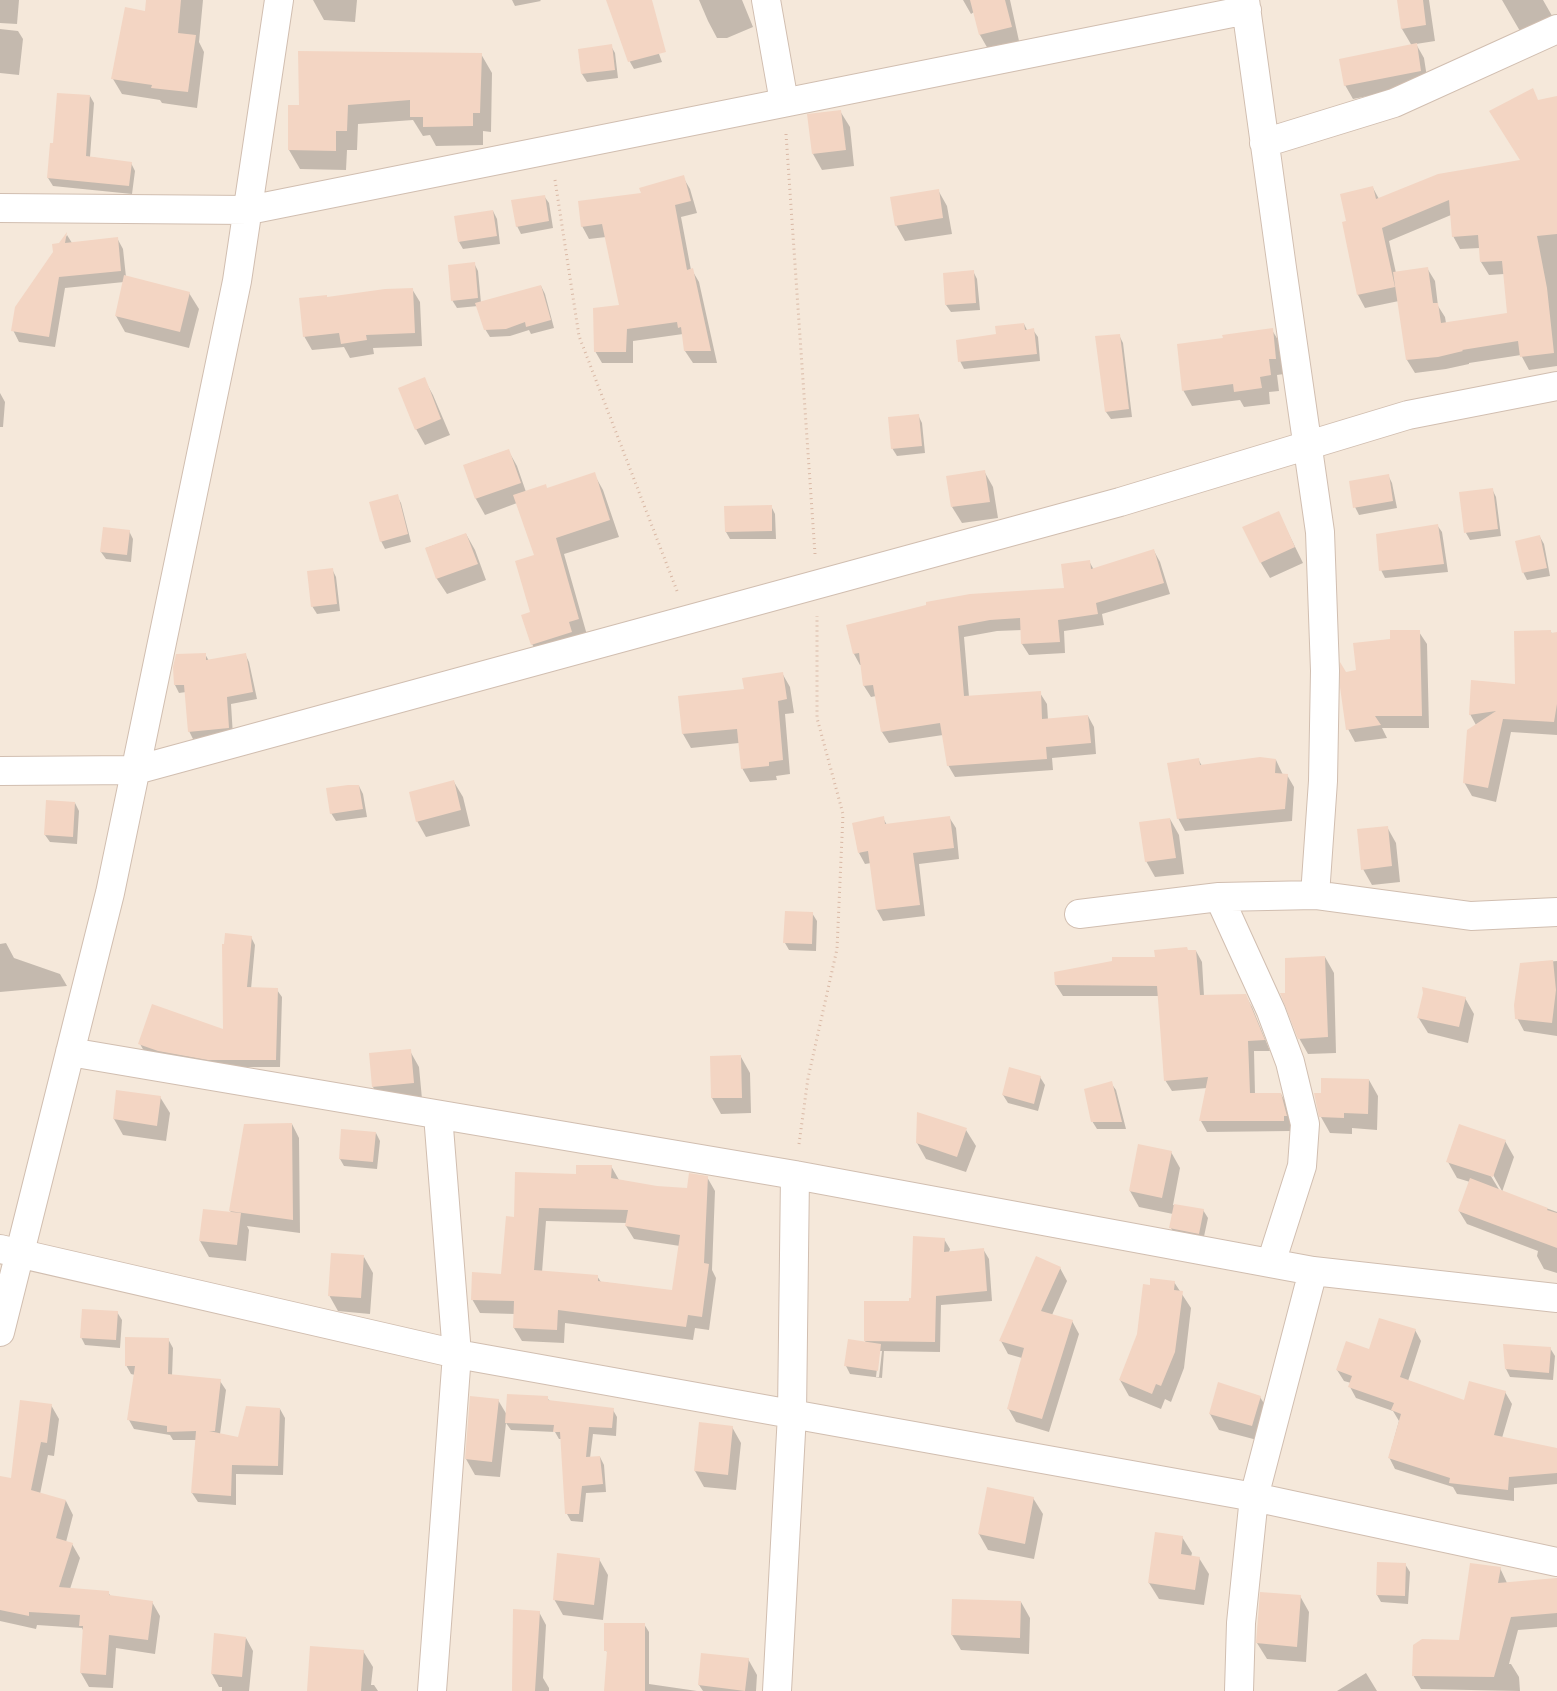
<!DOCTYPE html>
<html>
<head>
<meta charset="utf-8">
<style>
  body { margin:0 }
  canvas { display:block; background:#fdf6ec }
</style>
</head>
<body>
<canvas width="1557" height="1691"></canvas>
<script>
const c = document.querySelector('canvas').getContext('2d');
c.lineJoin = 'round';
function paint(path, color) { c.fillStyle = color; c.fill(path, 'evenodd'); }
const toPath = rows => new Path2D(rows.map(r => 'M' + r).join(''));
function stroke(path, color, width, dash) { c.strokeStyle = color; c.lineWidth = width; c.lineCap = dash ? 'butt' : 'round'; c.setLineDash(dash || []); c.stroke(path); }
paint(toPath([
  [0,0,1557,0,1557,1691,0,1691]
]), '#f5e8da');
paint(toPath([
  [0,0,19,0,17,24,0,23],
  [147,0,203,0,199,42,204,52,197,108,162,103,160,100,122,94,113,79,146,12],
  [313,0,357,0,355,22,324,20],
  [512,0,540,0,541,1,515,6],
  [608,0,639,0,662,62,634,69,630,62],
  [699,0,742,0,753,27,727,38,717,38,708,21],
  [963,0,1010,0,1019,41,988,49,980,35,974,12,971,14],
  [1398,0,1429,0,1435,41,1416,44,1424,58,1428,84,1353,99,1345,85,1412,46,1402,29],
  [1502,0,1543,0,1555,21,1524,38],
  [0,29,18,31,23,39,19,75,0,73],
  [611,46,615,53,618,78,587,82,582,74,579,50],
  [481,54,492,73,491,132,483,131,483,145,436,146,430,135,423,136,413,120,358,124,357,150,347,150,346,170,300,169,289,150,300,106],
  [90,96,94,103,90,157,131,163,135,171,132,194,53,186,48,178,54,145],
  [1557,97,1557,366,1529,370,1521,355,1469,363,1469,364,1446,369,1415,373,1407,360,1399,301,1365,308,1358,295,1347,222,1373,188,1379,199,1521,161,1538,101],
  [1451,215,1453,236,1460,249,1480,248,1481,262,1489,275,1504,274,1508,314,1446,323,1445,317,1438,306,1435,281,1427,268,1396,273,1389,241],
  [840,111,850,127,854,166,822,170,813,154],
  [683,177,690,189,697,213,681,217,691,270,692,270,699,282,717,363,693,363,685,351,683,334,633,341,633,363,602,363,595,351,621,306,606,237,589,239,582,226,642,194],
  [938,190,947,206,952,234,905,241,896,225],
  [544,196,549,203,553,228,521,234,517,226],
  [493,211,497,219,500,244,463,249,459,242],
  [67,235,72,243,117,238,123,249,126,277,189,293,199,309,189,348,125,332,116,316,124,282,65,288,55,347,19,342,13,330],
  [474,263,478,271,481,303,541,286,545,294,554,328,531,334,529,330,510,336,490,337,485,329,478,306,457,308,452,300],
  [973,271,977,279,980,310,951,312,946,305],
  [412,289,420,302,422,346,373,348,374,354,350,358,344,347,312,350,304,336,328,298],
  [1024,324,1027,330,1033,330,1038,337,1040,361,964,369,960,361,998,335],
  [1272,330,1281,345,1284,374,1277,375,1279,391,1269,392,1270,404,1244,407,1240,400,1192,406,1183,390,1224,340],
  [1119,335,1123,343,1132,417,1111,419,1106,412],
  [424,379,433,395,450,435,425,445,416,429],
  [0,393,5,402,3,427,0,427],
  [918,415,922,423,925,453,897,456,892,448],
  [508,450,517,466,526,492,548,490,594,474,603,490,619,537,564,554,587,635,541,660,532,644,532,613,536,556,517,503,485,515,476,499,465,465],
  [984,471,993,487,998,518,962,523,952,507],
  [1388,475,1392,483,1397,508,1359,515,1355,507],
  [1492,489,1496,497,1501,536,1470,540,1466,533],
  [397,496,401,503,411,542,385,549,381,541],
  [771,506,775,514,776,539,730,539,726,532],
  [1278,512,1303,563,1270,578,1261,563],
  [1437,525,1442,532,1448,572,1385,578,1381,570],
  [129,531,133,539,131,562,106,559,101,552],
  [466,534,475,550,486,580,447,594,437,579,426,548],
  [1540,537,1544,544,1550,576,1527,580,1523,572],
  [1154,551,1160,562,1170,594,1102,614,1104,625,1064,631,1065,653,1029,655,1022,644,1022,630,997,631,964,637,969,697,1040,693,1047,704,1048,720,1088,716,1094,727,1096,754,1052,758,1053,770,955,777,948,765,943,735,889,743,882,732,876,696,871,697,864,686,862,665,860,665,854,654,847,626,1066,589,1089,561,1094,570],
  [332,569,336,577,340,611,317,614,312,606],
  [1419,632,1427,644,1429,728,1382,728,1387,738,1355,742,1348,729,1346,673,1358,671,1391,640],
  [1551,632,1552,634,1557,634,1557,735,1511,732,1496,802,1472,796,1464,782,1476,725,1470,714,1516,685],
  [205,654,209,661,245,654,249,662,257,699,231,704,233,736,193,739,189,731,186,692,179,693,175,685,174,667],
  [782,673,790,687,794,713,785,714,790,774,776,776,777,780,750,782,742,768,739,743,691,748,683,734,679,697,745,690],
  [1198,759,1202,766,1276,760,1283,775,1287,775,1294,787,1292,821,1185,831,1178,818],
  [454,782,463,797,470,826,426,837,417,821],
  [359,786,363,794,367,817,336,821,331,813],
  [75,803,79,811,77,844,50,842,45,835],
  [949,817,956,828,959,859,919,864,925,916,883,921,877,910,871,863,865,864,859,853,883,818,887,825],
  [1170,819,1179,835,1184,874,1155,877,1146,861],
  [1387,827,1396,843,1400,882,1372,885,1363,869],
  [812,913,817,921,816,951,789,950,785,943],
  [251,937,255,945,251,989,277,990,282,997,280,1067,213,1067,144,1051,140,1044,224,1031],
  [6,943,14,958,60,974,67,986,0,992,0,944],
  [1188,951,1196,951,1202,962,1204,996,1245,995,1252,1007,1270,1051,1254,1051,1255,1094,1281,1094,1287,1105,1292,1126,1290,1126,1290,1131,1207,1132,1201,1121,1207,1088,1172,1091,1165,1080,1159,996,1063,996,1056,985],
  [1325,957,1334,973,1336,1053,1308,1054,1299,1038,1286,994],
  [1557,961,1557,1036,1524,1031,1517,1018,1522,964],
  [1465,998,1474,1014,1468,1043,1428,1033,1418,1017],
  [410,1051,419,1067,422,1099,382,1103,373,1087,370,1054],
  [741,1057,750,1073,751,1113,721,1114,712,1098],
  [1040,1077,1045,1085,1038,1111,1008,1103,1003,1095],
  [1369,1080,1378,1096,1377,1130,1352,1128,1352,1134,1330,1133,1321,1117,1322,1094],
  [1111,1083,1116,1090,1126,1129,1097,1129,1092,1121],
  [160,1097,170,1113,166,1141,123,1135,114,1119],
  [292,1124,299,1138,300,1233,247,1226,249,1230,246,1261,209,1257,200,1241,232,1213,230,1211],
  [966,1130,976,1146,966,1172,926,1159,917,1143],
  [376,1133,380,1141,377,1169,344,1166,340,1159],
  [1505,1141,1514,1157,1502,1192,1557,1212,1557,1273,1544,1269,1537,1256,1538,1251,1467,1224,1459,1211,1470,1182,1457,1178,1448,1162],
  [1491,1171,1502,1191,1500,1191,1489,1173],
  [1171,1152,1180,1168,1173,1205,1203,1210,1208,1218,1203,1241,1175,1236,1171,1228,1173,1214,1139,1207,1130,1191],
  [611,1166,619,1180,656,1187,688,1189,707,1177,715,1191,712,1270,716,1278,709,1330,695,1328,693,1340,565,1323,564,1343,522,1341,514,1328,515,1314,480,1313,472,1299,503,1275,515,1218,577,1175],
  [546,1221,627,1223,626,1226,634,1239,680,1246,673,1291,601,1282,597,1276,542,1272],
  [944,1239,950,1249,949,1252,983,1249,989,1259,992,1301,941,1305,940,1352,884,1351,882,1378,850,1374,846,1366,866,1343,865,1341,910,1303],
  [879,1351,882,1351,879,1377,876,1377],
  [364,1257,373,1273,370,1314,338,1311,329,1295],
  [1060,1268,1067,1281,1052,1315,1072,1321,1079,1334,1049,1432,1016,1422,1008,1408,1022,1358,1008,1354,1001,1341],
  [1174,1282,1191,1308,1184,1368,1171,1402,1165,1399,1161,1409,1129,1396,1120,1380],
  [117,1312,122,1320,120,1348,85,1345,81,1337],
  [1415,1330,1421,1341,1408,1381,1464,1402,1505,1392,1512,1404,1502,1438,1557,1449,1557,1484,1514,1488,1514,1501,1457,1494,1453,1487,1395,1469,1389,1457,1399,1421,1393,1411,1356,1398,1350,1387,1351,1383,1344,1381,1337,1370,1370,1350],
  [168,1339,173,1348,172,1376,220,1381,226,1390,220,1434,239,1438,280,1409,285,1418,283,1475,236,1474,236,1505,198,1502,192,1493,197,1440,173,1440,170,1435,134,1429,129,1420,135,1375,131,1374,126,1365],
  [1550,1348,1555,1356,1553,1380,1510,1377,1506,1369],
  [1260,1397,1270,1413,1261,1441,1219,1430,1210,1414],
  [547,1398,550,1401,613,1410,617,1417,616,1436,593,1434,590,1458,600,1457,604,1465,606,1492,586,1493,583,1522,571,1521,567,1514,562,1439,559,1439,555,1432,511,1430,506,1423,500,1477,475,1475,466,1459,498,1400,507,1415],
  [51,1405,59,1419,54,1456,48,1455,40,1494,66,1501,73,1515,66,1542,72,1544,80,1558,70,1589,108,1592,111,1597,152,1602,160,1616,155,1654,116,1648,113,1688,89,1687,81,1673,84,1632,82,1628,37,1625,36,1629,0,1621,0,1478,12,1480],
  [732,1427,741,1443,736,1490,704,1487,695,1471],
  [1033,1498,1043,1514,1034,1559,988,1550,979,1534],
  [1182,1537,1192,1553,1191,1557,1199,1558,1209,1574,1204,1605,1159,1599,1149,1583],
  [599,1559,608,1575,603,1620,563,1615,554,1599],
  [1405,1564,1410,1572,1408,1604,1381,1602,1377,1595],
  [1500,1568,1507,1583,1557,1581,1557,1627,1518,1630,1509,1664,1511,1664,1519,1677,1520,1691,1421,1689,1413,1675,1460,1641],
  [1261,1593,1300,1596,1309,1612,1306,1662,1267,1659,1257,1643],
  [1021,1602,1030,1618,1029,1654,961,1650,952,1635],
  [539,1612,546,1625,543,1678,549,1688,549,1691,514,1691],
  [644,1624,649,1632,649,1684,697,1691,605,1691,608,1654,606,1650],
  [246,1638,253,1651,249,1691,222,1691,222,1687,219,1687,212,1674],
  [363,1651,373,1667,371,1685,374,1685,378,1691,308,1691],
  [748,1659,757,1675,756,1691,703,1691,699,1685],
  [1366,1673,1377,1691,1337,1691]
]), '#0003');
paint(toPath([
  [146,0,181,0,178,33,196,35,188,92,151,88,152,85,111,79,125,7,145,11],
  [606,0,652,0,666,52,628,62],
  [970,0,1005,0,1012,27,979,35],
  [1397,0,1423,0,1426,25,1401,29],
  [1417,43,1421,71,1344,86,1339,59],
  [612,44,615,70,581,74,578,49],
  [298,51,482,53,480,113,473,113,473,126,423,127,423,117,410,117,410,100,348,105,347,131,336,131,336,151,288,150,288,105,299,105],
  [1533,88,1538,100,1557,96,1557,234,1537,236,1547,288,1554,353,1520,357,1518,341,1462,350,1463,351,1438,357,1406,360,1393,272,1428,267,1433,303,1438,303,1441,323,1507,313,1502,261,1480,262,1478,235,1452,237,1449,200,1382,228,1395,287,1357,295,1342,222,1346,221,1340,194,1373,186,1376,199,1438,174,1520,160,1489,111],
  [57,93,90,95,86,156,132,162,129,186,47,178,50,143,53,143],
  [841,110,846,150,812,154,807,114],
  [684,175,691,201,675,205,687,270,693,268,711,351,684,351,681,327,678,328,677,322,627,329,626,352,594,352,593,308,619,305,602,224,581,227,578,201,641,193,639,188],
  [939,189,943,218,895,226,890,197],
  [545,195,549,221,516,227,511,200],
  [493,210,497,236,458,242,454,216],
  [67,232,65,243,118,237,121,271,59,277,49,337,11,331,15,307,53,252,52,244,59,243],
  [475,262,478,298,451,301,448,265],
  [974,270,976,303,945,305,943,273],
  [124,275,190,292,180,332,115,316],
  [541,285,551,320,526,327,525,322,506,329,484,330,475,303],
  [413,288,415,333,366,335,367,340,341,344,339,333,303,337,299,298,327,295,327,297,385,289],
  [1024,323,1025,330,1034,328,1037,354,958,362,956,340,996,334,995,326],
  [1273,328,1276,359,1269,359,1271,375,1260,377,1262,388,1234,392,1233,384,1182,391,1177,344,1223,338,1222,335],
  [1120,334,1129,409,1105,412,1095,336],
  [425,377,441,419,415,430,398,388],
  [919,414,922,446,891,449,888,417],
  [509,449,521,483,475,499,463,465],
  [985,470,990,502,951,507,946,476],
  [595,472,610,520,556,538,579,619,569,622,572,632,531,645,521,615,530,612,515,561,534,555,513,495,546,484,547,488],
  [1389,474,1393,501,1353,508,1349,481],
  [1493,488,1498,529,1464,533,1459,492],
  [398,494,408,534,380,542,369,502],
  [772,505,772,531,725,532,724,506],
  [1279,511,1295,547,1260,563,1242,527],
  [1438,524,1444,564,1379,571,1376,534],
  [103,527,130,530,127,555,100,552],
  [466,533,478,564,436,579,425,548],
  [1540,535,1547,568,1522,573,1515,541],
  [1154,549,1164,583,1096,603,1098,614,1058,620,1060,642,1021,644,1020,618,990,620,958,626,964,696,1041,691,1042,719,1088,715,1091,743,1046,747,1047,759,947,766,940,723,881,732,873,685,863,686,859,653,853,654,846,625,926,605,926,602,970,594,1064,588,1061,564,1090,560,1091,569],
  [333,568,337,604,311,607,307,571],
  [1390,630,1420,630,1422,716,1375,716,1381,725,1346,730,1340,687,1340,662,1346,672,1356,670,1353,643,1390,639],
  [1551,630,1551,633,1557,632,1557,704,1554,722,1503,719,1488,788,1463,783,1467,730,1496,711,1469,715,1471,680,1515,684,1514,631],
  [206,653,206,660,246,653,253,692,227,697,229,728,188,732,184,685,174,685,173,667,176,654],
  [783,672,787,699,778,701,783,760,769,762,769,766,741,769,737,729,682,734,678,696,744,689,742,678],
  [1260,757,1276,759,1275,773,1288,774,1285,809,1177,819,1167,763,1199,758,1200,765],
  [454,780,461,810,416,822,409,792],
  [348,785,359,785,363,809,330,814,326,788],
  [46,800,75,802,73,837,44,835],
  [884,816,885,824,950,816,954,848,913,853,920,905,876,910,868,851,858,853,852,823],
  [1170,818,1176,858,1145,862,1139,822],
  [1388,826,1392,866,1361,870,1357,829],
  [785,911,813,912,812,944,783,943],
  [225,933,252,936,247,987,278,988,276,1060,208,1060,158,1051,138,1044,152,1004,223,1029,222,944,224,944],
  [1187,947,1188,950,1196,950,1200,995,1246,994,1265,1040,1248,1041,1250,1093,1281,1093,1287,1116,1284,1116,1284,1121,1199,1121,1208,1077,1164,1081,1157,986,1055,985,1054,972,1112,961,1112,957,1155,957,1154,950],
  [1325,956,1328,1037,1298,1039,1280,993,1285,993,1285,958],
  [1553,960,1556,990,1552,1023,1515,1019,1514,1005,1520,963],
  [1422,987,1466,997,1459,1027,1417,1018,1423,993],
  [411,1049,414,1083,372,1087,369,1053],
  [741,1055,742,1098,711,1098,710,1056],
  [1009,1067,1041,1076,1034,1104,1002,1095],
  [1321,1078,1369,1079,1368,1114,1344,1113,1344,1118,1319,1117,1314,1093,1321,1093],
  [1112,1081,1122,1122,1091,1122,1084,1089],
  [116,1090,161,1096,157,1126,113,1119],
  [917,1112,967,1128,957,1157,916,1143],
  [292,1123,293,1220,229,1211,244,1124],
  [1459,1124,1506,1140,1493,1177,1446,1162],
  [341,1129,376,1132,373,1162,339,1159],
  [1138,1144,1172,1151,1162,1198,1129,1191],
  [576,1165,612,1165,611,1178,657,1186,687,1188,689,1173,708,1176,704,1263,709,1264,702,1317,688,1315,686,1327,558,1310,557,1330,513,1328,514,1301,471,1300,472,1272,501,1274,506,1216,514,1217,515,1172,576,1174],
  [539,1208,628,1210,625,1226,680,1235,672,1290,598,1281,598,1275,534,1270],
  [1470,1178,1548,1208,1547,1210,1557,1213,1557,1248,1458,1211],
  [1174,1204,1204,1209,1199,1234,1169,1228],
  [203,1209,241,1213,237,1245,199,1241],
  [913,1236,945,1238,944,1252,984,1248,987,1291,936,1296,935,1342,864,1341,864,1301,909,1301,909,1298,911,1298],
  [331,1253,364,1255,361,1298,328,1296],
  [1036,1256,1061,1267,1041,1311,1073,1320,1042,1419,1007,1409,1024,1348,999,1341],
  [1150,1278,1175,1281,1174,1290,1183,1291,1175,1352,1161,1386,1156,1384,1152,1394,1119,1380,1137,1334,1143,1284,1150,1285],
  [82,1309,118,1311,116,1340,80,1338],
  [1379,1318,1416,1329,1400,1377,1464,1400,1469,1381,1506,1391,1494,1435,1557,1448,1557,1473,1509,1477,1508,1490,1449,1483,1450,1478,1388,1458,1401,1414,1391,1410,1394,1403,1348,1387,1352,1376,1336,1370,1346,1341,1369,1349],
  [125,1337,169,1338,168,1374,221,1379,215,1431,209,1431,238,1437,246,1406,280,1408,278,1466,232,1465,231,1496,191,1493,196,1431,167,1432,167,1426,127,1420,135,1366,125,1366],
  [848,1339,881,1344,878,1371,844,1366],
  [1503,1344,1551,1347,1549,1373,1505,1369],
  [1218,1382,1261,1396,1252,1426,1209,1414],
  [507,1394,548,1396,548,1400,614,1408,612,1428,589,1427,586,1457,600,1456,603,1484,582,1486,579,1514,565,1514,560,1432,553,1432,554,1425,505,1423],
  [470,1396,499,1399,492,1462,465,1459],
  [20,1400,52,1404,47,1443,41,1442,31,1490,66,1500,56,1538,73,1543,59,1587,109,1591,109,1595,153,1601,148,1640,109,1635,106,1675,80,1673,83,1626,79,1626,80,1615,29,1612,29,1616,0,1610,0,1476,11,1478],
  [699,1422,733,1426,728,1475,694,1471],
  [987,1487,1034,1497,1025,1544,978,1534],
  [1155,1532,1183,1536,1181,1554,1200,1557,1195,1590,1148,1583],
  [557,1553,600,1558,594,1605,553,1600],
  [1377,1562,1406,1563,1405,1596,1376,1595],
  [1470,1563,1501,1567,1498,1583,1557,1578,1557,1613,1511,1617,1494,1677,1412,1676,1413,1645,1422,1639,1459,1640],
  [1260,1592,1301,1595,1297,1647,1256,1643],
  [952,1599,1021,1601,1020,1638,951,1635],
  [513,1609,540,1611,535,1691,512,1691],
  [604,1623,645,1623,645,1691,604,1691,607,1651,604,1651],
  [214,1633,246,1637,242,1677,211,1674],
  [310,1646,364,1650,361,1691,307,1691],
  [701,1653,749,1658,745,1691,698,1685]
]), '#f3d5c3');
const minor = toPath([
  [766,0,784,102],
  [1245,0,1282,268,1320,532,1325,671,1323,781,1315,895],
  [1264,143,1394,103,1557,29],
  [0,208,249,210,1247,10],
  [0,771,136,770,1120,502,1408,415,1557,386],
  [1219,897,1271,1011,1290,1062,1305,1124,1302,1166,1271,1263],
  [1079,914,1219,897,1315,895,1471,916,1557,912],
  [70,1052,795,1175,1313,1271,1557,1298],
  [0,1249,457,1354,1254,1497,1557,1562],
  [0,1332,110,893,237,281,279,0],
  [432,1691,457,1354,438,1115],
  [777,1691,792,1414,795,1175],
  [1239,1691,1241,1623,1254,1497,1313,1271]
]);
stroke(minor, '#d1beb0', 30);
stroke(toPath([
  [786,134,815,554],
  [555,180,579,336,677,591],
  [799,1144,808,1078,837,949,843,814,817,718,817,616]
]), '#d9b8a5', 3, [1, 4]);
stroke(minor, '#fff', 28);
</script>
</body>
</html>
